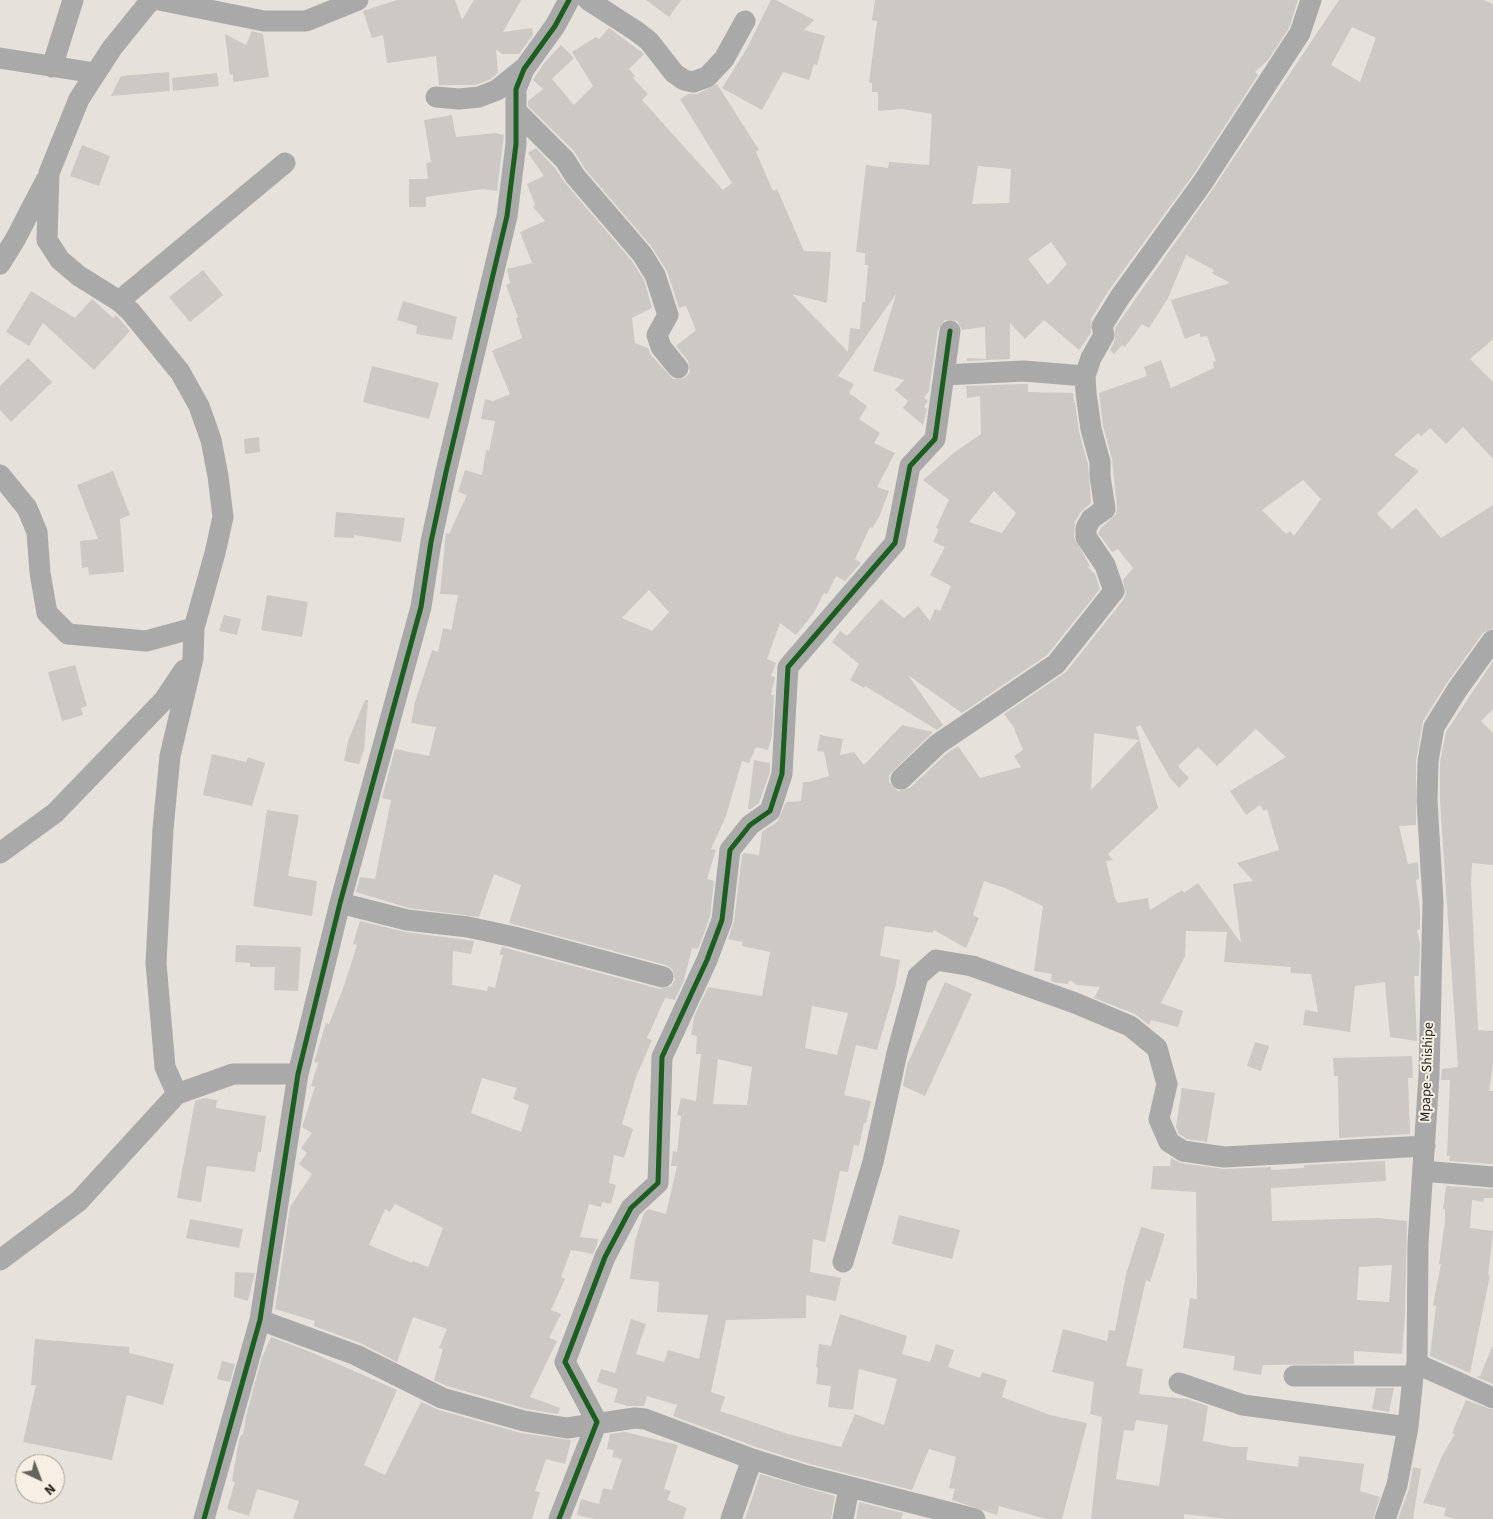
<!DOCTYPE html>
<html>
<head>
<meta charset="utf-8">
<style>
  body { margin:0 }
  #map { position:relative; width:1493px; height:1519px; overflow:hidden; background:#e6e1db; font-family:"Source Sans 3",sans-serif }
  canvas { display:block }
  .north { position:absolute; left:15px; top:1454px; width:50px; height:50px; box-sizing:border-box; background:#f7efe4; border:1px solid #a29c94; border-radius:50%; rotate:137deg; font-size:14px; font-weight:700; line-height:20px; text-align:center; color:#23201c }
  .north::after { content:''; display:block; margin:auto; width:18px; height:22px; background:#67645f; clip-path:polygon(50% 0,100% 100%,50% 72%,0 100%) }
</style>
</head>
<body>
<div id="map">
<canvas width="1493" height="1519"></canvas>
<div class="north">N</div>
</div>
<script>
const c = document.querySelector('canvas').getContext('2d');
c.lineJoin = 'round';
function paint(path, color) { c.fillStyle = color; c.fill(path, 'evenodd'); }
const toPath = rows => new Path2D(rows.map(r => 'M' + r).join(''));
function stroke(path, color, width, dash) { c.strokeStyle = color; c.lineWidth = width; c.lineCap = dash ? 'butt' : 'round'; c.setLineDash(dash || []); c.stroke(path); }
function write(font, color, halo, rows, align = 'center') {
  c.font = font + ' "Source Sans 3",sans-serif'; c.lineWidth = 4; c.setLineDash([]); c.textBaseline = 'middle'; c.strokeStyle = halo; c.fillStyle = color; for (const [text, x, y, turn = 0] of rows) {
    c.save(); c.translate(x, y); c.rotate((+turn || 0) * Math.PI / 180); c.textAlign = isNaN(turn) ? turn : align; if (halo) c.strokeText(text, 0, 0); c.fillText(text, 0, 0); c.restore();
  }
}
paint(toPath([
  [397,0,455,0,462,20,474,0,521,0,503,32,532,28,533,35,519,54,502,54,496,49,498,73,491,79,476,85,439,85,436,56,387,63,383,35,372,38,363,11],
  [646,0,681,0,669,17],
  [771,0,776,0,814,20,804,30,825,36,817,65,814,64,809,80,783,72,762,110,722,88,746,50],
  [875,0,1298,0,1289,28,1268,60,1255,72,1258,75,1193,175,1109,290,1091,319,1091,333,1079,350,1044,320,1025,339,1010,323,1010,359,967,361,967,358,986,359,985,327,962,330,957,321,945,320,938,329,929,391,924,398,928,401,924,407,927,409,923,425,903,408,908,401,895,390,904,380,873,371,896,294,838,376,854,384,849,393,867,406,859,419,880,433,874,443,895,453,877,487,889,491,879,517,872,528,870,527,855,559,861,563,845,581,836,576,827,594,824,593,813,614,796,635,780,623,767,659,776,663,771,676,775,677,771,695,774,695,772,736,768,750,756,747,749,763,742,761,726,816,711,849,716,850,707,879,714,881,710,917,698,949,692,948,684,980,675,1000,665,998,647,1038,652,1040,636,1077,622,1124,633,1129,624,1158,614,1155,609,1183,616,1185,611,1204,602,1202,601,1207,589,1204,580,1237,598,1239,597,1245,593,1254,571,1250,561,1277,565,1279,551,1310,561,1314,549,1338,557,1341,530,1397,560,1408,558,1414,527,1409,447,1386,434,1380,443,1349,439,1348,447,1329,413,1317,397,1362,360,1343,314,1326,315,1321,275,1309,290,1207,312,1174,299,1164,307,1153,301,1148,312,1133,302,1127,315,1087,311,1086,318,1063,314,1062,326,1023,329,1024,344,986,357,945,353,944,360,921,405,932,474,941,471,954,453,951,452,985,487,991,488,986,495,988,503,955,499,955,502,947,660,989,671,986,675,980,672,969,666,965,509,923,521,885,494,874,479,917,409,908,356,892,360,877,375,879,391,800,382,798,395,749,429,756,436,727,411,723,415,702,432,650,438,652,443,628,451,630,452,627,458,595,440,594,446,533,449,534,467,495,458,492,465,470,482,475,486,450,489,451,495,421,481,419,485,399,493,401,510,394,492,351,522,338,516,318,518,317,506,285,510,283,507,269,532,263,520,232,545,221,533,207,535,205,527,184,544,176,528,153,536,148,555,168,566,184,632,261,644,280,652,308,632,318,635,343,648,348,651,355,673,379,685,378,690,372,688,361,676,346,696,330,686,306,679,308,667,271,651,246,585,169,574,151,528,106,528,101,543,89,533,80,544,63,561,45,574,58,552,79,574,105,593,86,572,52,596,37,599,39,609,28,644,54,629,69,635,76,633,78,648,94,642,100,723,190,732,183,680,99,688,94,697,94,717,84,759,150,756,152,773,191,777,189,804,251,831,252,827,303,792,294,848,352,850,328,860,329,862,302,865,302,868,265,865,265,865,253,856,252,866,165,888,168,889,162,929,165,932,114,902,109,878,111,878,92,872,92,872,83,869,82,877,21,872,20],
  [978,166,1011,169,1009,203,972,204],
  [1051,242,1067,264,1048,285,1028,259],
  [649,590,669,612,652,631,622,618],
  [482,1078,517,1088,513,1099,529,1105,521,1132,471,1113],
  [395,1204,443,1228,428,1267,413,1261,412,1263,369,1245,385,1209,390,1212],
  [1339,0,1483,0,1493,4,1493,339,1470,359,1493,382,1493,459,1463,427,1446,444,1430,428,1421,436,1418,433,1394,455,1419,471,1377,514,1392,529,1416,508,1441,538,1493,505,1493,628,1483,633,1447,683,1423,721,1416,761,1416,825,1399,826,1408,864,1418,862,1419,879,1416,880,1420,910,1420,929,1417,930,1420,944,1419,976,1414,976,1417,1041,1390,1037,1385,982,1355,986,1350,1032,1303,1025,1305,1010,1318,1012,1311,974,1290,973,1291,967,1224,962,1227,932,1186,931,1185,956,1161,1003,1183,1011,1178,1027,1151,1020,1149,1025,1135,1014,1094,998,1100,987,1077,985,1070,980,1068,984,1053,982,1051,981,1052,974,1034,971,1043,906,1005,888,984,881,973,915,979,918,966,948,934,930,933,933,885,926,880,956,900,960,895,988,877,1050,856,1045,844,1095,871,1101,866,1123,864,1123,859,1146,854,1145,848,1172,840,1171,825,1242,813,1239,810,1272,841,1278,836,1301,806,1295,806,1318,726,1320,711,1392,725,1397,720,1411,788,1434,841,1447,855,1414,884,1425,897,1379,859,1369,853,1410,828,1407,831,1386,816,1384,818,1368,816,1367,819,1344,831,1346,840,1314,907,1336,902,1354,930,1362,936,1344,954,1350,948,1367,980,1378,982,1372,1007,1380,1002,1397,1050,1415,1087,1423,1062,1519,1046,1519,999,1506,997,1515,952,1500,955,1489,949,1488,956,1457,929,1449,912,1490,810,1464,756,1447,673,1416,677,1405,647,1396,644,1406,628,1406,614,1402,618,1389,597,1382,601,1369,615,1373,631,1319,646,1324,636,1354,664,1362,668,1350,699,1359,708,1315,657,1312,659,1282,630,1279,635,1241,644,1213,648,1209,666,1214,677,1166,671,1166,673,1151,677,1152,681,1116,677,1115,681,1098,696,1101,701,1054,696,1054,697,1036,691,1035,694,1017,708,987,762,996,770,952,742,946,743,942,728,939,734,921,742,855,744,853,759,855,762,832,778,821,786,802,801,801,803,782,809,782,829,776,824,752,817,751,820,735,843,739,840,755,854,752,864,765,902,725,933,732,889,775,889,782,898,791,910,788,946,754,958,746,980,778,1021,767,1014,756,1023,750,1013,726,1004,714,1066,672,1124,599,1126,593,1123,580,1133,568,1118,549,1112,552,1098,533,1101,528,1116,514,1117,508,1112,459,1103,426,1099,393,1147,376,1144,367,1161,360,1171,388,1214,368,1213,362,1216,361,1207,336,1200,337,1200,333,1185,339,1171,300,1230,283,1212,273,1214,270,1186,255,1168,298,1149,328,1142,324,1125,347,1122,345,1114,354,1110,350,1115,340,1115,328,1213,189],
  [1352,27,1376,38,1360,82,1331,65],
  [1303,480,1321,499,1294,536,1290,531,1286,534,1262,510],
  [1140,725,1170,778,1179,788,1189,778,1178,766,1198,747,1217,766,1256,729,1286,757,1230,791,1246,815,1260,805,1264,811,1267,809,1279,850,1237,863,1253,881,1233,884,1241,943,1198,883,1184,893,1182,890,1150,910,1148,898,1118,903,1115,898,1106,861,1113,860,1108,854,1158,808,1136,727],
  [1094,733,1139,740,1091,790],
  [812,1006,848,1013,837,1055,805,1048],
  [718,1059,752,1067,747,1105,713,1104],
  [252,31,263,34,269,77,233,82,233,74,230,75,225,34,246,45],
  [169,72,170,91,111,96,121,76],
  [217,73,219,86,173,91,172,78],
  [452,115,456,137,496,133,504,135,497,191,483,189,426,197,426,207,409,207,409,179,428,179,426,163,431,162,424,120],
  [82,145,110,156,99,186,70,176],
  [203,270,223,295,190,322,169,297],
  [31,291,75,318,92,299,113,318,116,315,130,331,94,370,43,323,29,346,6,332],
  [403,301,457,317,452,340,416,334,417,326,397,320],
  [28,358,52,382,11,422,0,410,0,386],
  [372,366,439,383,429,419,363,402],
  [1024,384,1028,384,1028,392,1073,393,1074,401,1072,403,1075,402,1079,432,1088,464,1091,503,1080,513,1075,522,1074,537,1090,566,1088,567,1095,574,1100,589,1047,655,962,713,908,675,943,725,937,730,865,686,864,688,850,680,859,664,832,642,840,631,847,636,881,599,904,618,918,606,930,621,935,609,940,611,951,586,930,575,945,547,933,542,939,529,936,528,949,500,923,480,955,452,981,434,980,396,967,398,966,386],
  [994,491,1016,513,1002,533,969,522],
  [259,437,260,452,245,454,244,439],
  [113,471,130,515,120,519,124,572,89,575,88,567,82,568,80,541,98,539,77,485],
  [336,512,405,518,401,542,354,535,354,538,334,537],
  [267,595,308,602,302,637,261,630],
  [224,615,241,619,237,635,219,631],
  [1493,661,1493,709,1481,721,1493,733,1493,865,1472,863,1471,883,1478,1030,1493,1031,1493,1063,1489,1091,1493,1091,1493,1164,1449,1161,1450,1156,1447,1156,1450,1080,1441,1080,1442,1069,1458,1067,1440,801,1440,762,1446,732],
  [75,665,87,706,81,708,83,715,62,721,48,672],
  [365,700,368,700,364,750,359,764,344,761,348,741],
  [212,754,246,762,248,757,265,763,252,806,203,795],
  [754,760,770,763,770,772,759,803,751,809,748,809],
  [267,810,299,815,288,876,317,881,312,916,253,906],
  [236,945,301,947,298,991,274,990,275,967,250,967,250,963,235,962],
  [945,982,972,994,925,1096,903,1086,907,1065],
  [1255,1042,1269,1046,1261,1071,1247,1066],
  [1412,1056,1413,1078,1408,1078,1410,1134,1339,1138,1338,1076,1334,1076,1333,1058],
  [1182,1088,1215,1093,1207,1142,1187,1139,1179,1134,1176,1127],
  [204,1098,217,1100,216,1108,266,1116,261,1152,258,1152,255,1172,207,1166,201,1202,177,1198,195,1101],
  [1171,1158,1181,1163,1224,1169,1271,1167,1271,1170,1304,1168,1304,1165,1385,1161,1386,1181,1271,1188,1272,1221,1378,1218,1407,1221,1405,1313,1402,1354,1354,1351,1354,1364,1263,1365,1261,1375,1233,1370,1235,1356,1183,1348,1190,1298,1197,1299,1196,1192,1151,1189,1153,1166,1170,1166],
  [1392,1265,1389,1302,1357,1300,1359,1267],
  [1446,1186,1493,1189,1493,1198,1484,1198,1483,1202,1472,1200,1470,1228,1493,1231,1493,1233,1488,1275,1490,1275,1470,1373,1430,1356,1436,1306,1433,1305,1441,1264,1439,1264,1445,1221,1445,1209,1443,1209],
  [899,1215,960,1230,952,1259,892,1244],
  [190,1219,243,1229,239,1248,186,1238],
  [1141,1227,1165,1234,1150,1282,1146,1280,1126,1366,1143,1369,1139,1394,1187,1399,1208,1406,1203,1441,1232,1447,1248,1447,1246,1460,1298,1467,1299,1456,1364,1464,1360,1491,1380,1497,1373,1519,1227,1519,1184,1514,1184,1519,1091,1519,1102,1417,1090,1414,1094,1382,1052,1372,1063,1329,1107,1341,1109,1330,1115,1331,1126,1274],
  [1136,1420,1168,1425,1159,1486,1116,1479,1124,1430,1134,1431],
  [235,1272,255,1273,248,1301,234,1297],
  [271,1337,313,1353,397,1390,364,1465,385,1475,421,1402,439,1410,521,1433,571,1440,565,1464,546,1459,535,1491,540,1492,532,1519,293,1519,299,1501,257,1489,249,1516,227,1509,235,1482,232,1481,239,1440,241,1435,243,1435,246,1416,262,1357],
  [35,1339,129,1347,129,1353,174,1364,163,1405,127,1395,112,1460,23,1442,36,1385,31,1385],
  [1492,1347,1493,1347,1493,1384,1476,1377,1480,1376],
  [222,1361,235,1364,230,1382,217,1379],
  [1376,1388,1394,1388,1389,1412,1372,1409],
  [1466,1400,1493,1410,1493,1519,1455,1519,1444,1516,1446,1508,1423,1503,1442,1456,1455,1434,1452,1433],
  [625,1432,678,1445,664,1489,671,1491,667,1500,687,1508,683,1519,595,1519,577,1515,581,1499,599,1504,603,1488,612,1490,622,1459,612,1457,614,1450,607,1449,610,1434],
  [1413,1467,1421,1469,1413,1519,1398,1519,1409,1489],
  [760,1474,835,1496,831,1519,745,1519],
  [859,1502,903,1513,901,1519,856,1519]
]), '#ccc8c4');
stroke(toPath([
  [151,0,112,48,79,99,49,173,47,240,60,260,79,276,119,301,131,312,180,372,199,406,211,440,218,476,223,517,215,553,194,628,193,658,170,756,163,829,156,963,165,1067,177,1094],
  [159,0,264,21,306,21,358,0],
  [588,0,636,31,649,41,674,73,684,80,693,82,707,77,724,59,745,21],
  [0,58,95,73],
  [52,67,73,0],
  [436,97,459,99,479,97,497,90,523,69],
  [517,112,565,160,575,176,642,254,655,275,668,315,657,335,661,347,678,368],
  [0,264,16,238,46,180],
  [119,301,285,163],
  [944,375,1024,371,1085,376],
  [0,475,27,508,37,532,40,573,47,613,68,634,146,641,194,628],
  [901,779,938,744,1056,664,1114,591,1105,565,1086,537,1086,528,1091,519,1105,509,1100,476,1100,462,1091,429,1086,393,1085,376,1091,358,1104,335,1102,326,1120,297,1203,182,1300,33,1311,0],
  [0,853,55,813,164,700,184,670],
  [340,903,407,920,468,927,514,937,663,977],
  [1423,1171,1493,1177],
  [0,1260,79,1201,177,1094,233,1074,298,1074],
  [843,1262,873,1162,897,1053,918,976,936,960,972,966,1075,1003,1130,1026,1157,1048,1167,1084,1159,1119,1169,1142,1183,1151,1224,1157,1425,1146],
  [260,1320,356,1355,442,1398,524,1421,567,1428,635,1418,645,1419,752,1459,807,1476,975,1519],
  [1417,1364,1493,1398],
  [1294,1376,1413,1376],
  [1179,1383,1243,1405,1408,1427],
  [204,1519,260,1320,298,1074,340,903,421,607,431,542,446,472,507,216,516,144,516,89,524,69,555,26,569,0],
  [559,1519,597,1422,565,1362,605,1257,631,1208,658,1183,662,1057,707,960,722,920,730,850,750,825,770,811,782,774,788,667,895,543,910,466,935,439,950,331],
  [731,1519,752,1459],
  [843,1519,849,1488],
  [1385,1519,1397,1485,1408,1427,1413,1376,1417,1364,1418,1243,1429,1075,1433,902,1427,801,1428,761,1434,727,1457,690,1493,640]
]), '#a8a9a8', 21);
stroke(toPath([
  [204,1519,260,1320,298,1074,340,903,421,607,431,542,446,472,507,216,516,144,516,89,524,69,555,26,569,0],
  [559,1519,597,1422,565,1362,605,1257,631,1208,658,1183,662,1057,707,960,722,920,730,850,750,825,770,811,782,774,788,667,895,543,910,466,935,439,950,331]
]), '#1b5e20', 5);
write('14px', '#23201c', '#f7efe4', [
  ["Mpape - Shishipe",1428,1072,-88]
]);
</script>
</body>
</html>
